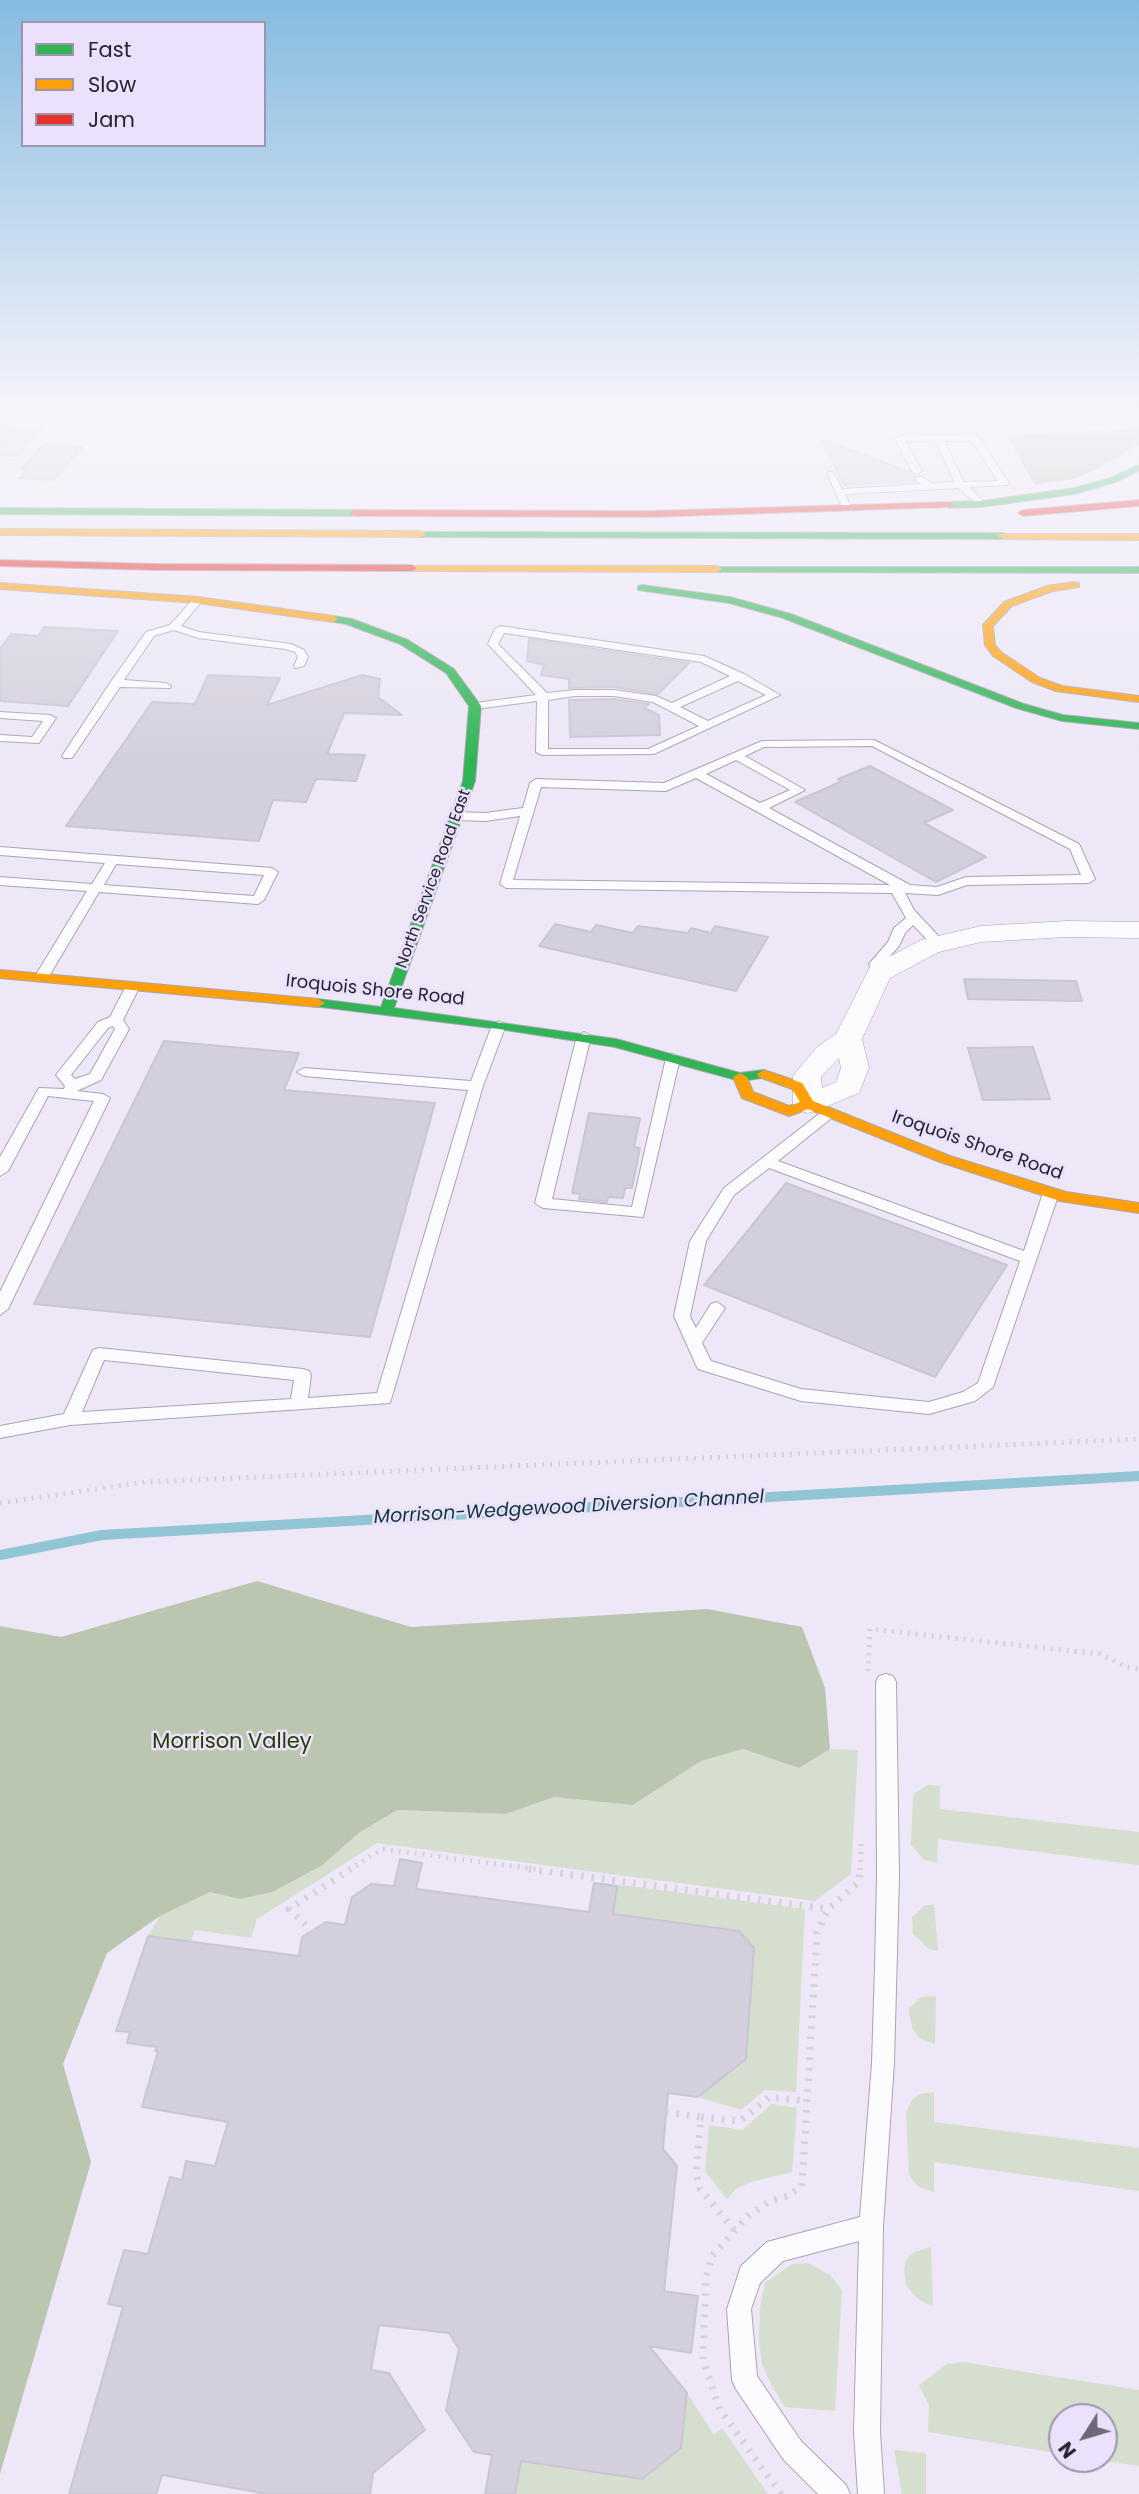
<!DOCTYPE html>
<html>
<head>
<meta charset="utf-8">
<style>
  body { margin:0 }
  #map { position:relative; width:1139px; height:2494px; overflow:hidden; background:#ede7f7; font-family:Poppins,sans-serif }
  canvas { display:block }
  .legend { position:absolute; left:21px; top:21px; width:245px; height:126px; box-sizing:border-box; background:#ebe1fd; border:2px solid #9d95ab; margin:0; padding:9px 12px; list-style:none; font-size:21px; color:#27232f }
  .legend li { display:flex; align-items:center; gap:14px; height:35px }
  .legend b { width:35px; border:2px solid #9d95ab }
  .north { position:absolute; left:1048px; top:2403px; width:70px; height:70px; box-sizing:border-box; background:#ebe1fd; border:2px solid #9d95ab; border-radius:50%; rotate:233deg; font-size:19px; font-weight:700; line-height:28px; text-align:center; color:#27232f }
  .north::after { content:''; display:block; margin:auto; width:24px; height:32px; background:#6c6875; clip-path:polygon(50% 0,100% 100%,50% 72%,0 100%) }
</style>
</head>
<body>
<div id="map">
<canvas width="1139" height="2494"></canvas>
<ul class="legend">
<li><b style="height:9px;background:#30b455"></b>Fast</li>
<li><b style="height:9px;background:#ff9f0a"></b>Slow</li>
<li><b style="height:9px;background:#e5322d"></b>Jam</li>
</ul>
<div class="north">N</div>
</div>
<script>
const c = document.querySelector('canvas').getContext('2d');
c.lineJoin = 'round';
function paint(path, color) { c.fillStyle = color; c.fill(path, 'evenodd'); }
const toPath = rows => new Path2D(rows.map(r => 'M' + r).join(''));
function stroke(path, color, width, dash) { c.strokeStyle = color; c.lineWidth = width; c.lineCap = dash ? 'butt' : 'round'; c.setLineDash(dash || []); c.stroke(path); }
function write(font, color, halo, rows, align = 'center') {
  c.font = font + ' Poppins,sans-serif'; c.lineWidth = 5; c.setLineDash([]); c.textBaseline = 'middle'; c.strokeStyle = halo; c.fillStyle = color; for (const [text, x, y, turn = 0] of rows) {
    c.save(); c.translate(x, y); c.rotate((+turn || 0) * Math.PI / 180); c.textAlign = isNaN(turn) ? turn : align; if (halo) c.strokeText(text, 0, 0); c.fillText(text, 0, 0); c.restore();
  }
}
paint(toPath([
  [743,1749,799,1768,830,1749,858,1750,851,1874,815,1901,377,1843,257,1919,251,1938,195,1930,191,1941,148,1936,160,1916,210,1892,239,1899,320,1866,359,1833,397,1810,506,1814,554,1797,633,1805,701,1761],
  [928,1785,940,1786,940,1809,1139,1832,1139,1865,938,1839,937,1863,924,1860,911,1845,913,1798,914,1794],
  [620,1885,805,1909,796,2092,765,2090,741,2110,698,2097,746,2059,754,1948,739,1931,613,1914,617,1886],
  [925,1905,934,1905,938,1951,929,1949,913,1934,912,1917],
  [936,1996,935,2044,920,2039,913,2030,908,2010,921,1997],
  [934,2092,934,2122,1139,2148,1139,2191,934,2162,934,2192,917,2186,909,2174,906,2113,911,2101,920,2094],
  [772,2104,797,2108,792,2172,751,2182,736,2189,727,2199,705,2171,709,2125,742,2130],
  [931,2247,933,2306,921,2301,912,2293,906,2284,904,2269,906,2260,914,2252],
  [808,2263,830,2275,842,2290,835,2411,785,2407,772,2386,762,2364,759,2340,760,2308,765,2283,792,2264],
  [963,2362,1139,2390,1139,2466,1094,2459,1104,2459,1104,2417,1062,2417,1062,2454,928,2432,929,2405,919,2385,947,2364],
  [687,2393,714,2435,722,2428,768,2494,515,2494,521,2461,642,2479],
  [894,2450,926,2453,926,2494,902,2494]
]), '#d5decf');
paint(toPath([
  [1139,428,1139,444,1097,469,1074,479,1035,485,1007,436],
  [257,1581,411,1627,707,1609,802,1627,825,1688,830,1749,799,1768,743,1749,701,1761,633,1805,554,1797,506,1814,397,1810,359,1833,321,1866,272,1892,239,1899,210,1892,160,1916,107,1953,63,2064,91,2162,0,2474,0,1626,61,1637]
]), '#bbc6b1');
stroke(toPath([
  [0,1555,102,1535,1139,1476]
]), '#91c5d3', 10);
const building = toPath([
  [3,426,43,429,17,456,0,455,0,429,3,426],
  [821,439,910,472,916,476,915,481,844,485,821,439],
  [44,444,83,447,53,480,20,478,27,470,21,469,44,444],
  [44,627,118,631,68,706,0,701,0,649,11,634,38,636,44,627],
  [529,639,689,663,658,694,614,687,569,688,569,679,541,675,544,665,527,661,529,639],
  [208,675,280,678,267,705,362,675,380,679,378,697,402,715,344,713,327,754,365,755,356,781,316,779,306,802,273,800,259,841,66,826,152,702,195,704,208,675],
  [614,699,649,704,644,708,659,715,660,735,570,737,569,700,614,699],
  [870,766,953,810,924,823,986,857,936,882,795,802,842,781,838,779,870,766],
  [555,924,591,932,596,925,633,933,638,926,688,933,691,928,711,933,715,926,768,937,736,991,539,946,555,924],
  [964,979,1076,981,1082,1001,968,999,964,979],
  [164,1041,299,1053,284,1090,435,1103,370,1337,34,1304,164,1041],
  [1033,1047,1050,1099,983,1100,968,1048,1033,1047],
  [589,1113,640,1118,634,1147,640,1148,632,1188,625,1188,623,1198,608,1197,607,1202,579,1199,580,1194,572,1193,589,1113],
  [786,1183,1007,1265,935,1377,704,1285,786,1183],
  [400,1859,422,1863,416,1889,589,1912,594,1883,617,1886,613,1914,739,1931,754,1948,746,2059,698,2097,668,2093,663,2149,677,2166,664,2291,698,2296,691,2353,649,2346,687,2393,681,2448,642,2479,521,2461,515,2494,485,2494,492,2455,474,2452,446,2410,459,2349,449,2333,379,2325,371,2370,389,2373,425,2430,373,2473,370,2494,267,2494,162,2475,156,2494,69,2494,123,2307,108,2304,124,2250,148,2254,170,2177,182,2180,186,2161,215,2166,228,2122,142,2107,158,2051,155,2051,157,2047,127,2043,130,2032,116,2031,148,1936,299,1956,302,1937,326,1922,345,1925,352,1897,371,1884,394,1886,400,1859]
]);
paint(building, '#d4cfdc');
stroke(building, '#cbc5d3', 2);
const lane = toPath([
  [7,412,15,412,0,426,0,418,7,412],
  [938,435,978,436,1009,483,1007,485,969,487,986,504,981,507,958,488,845,494,851,508,843,510,827,472,833,472,842,489,921,484,916,479,921,476,931,483,955,482,935,441,905,441,922,471,917,474,912,471,895,439,899,436,938,435],
  [944,441,972,441,998,481,964,482,944,441],
  [194,598,203,600,181,626,199,632,291,644,304,650,308,657,304,666,295,668,294,666,298,657,295,652,285,649,198,638,174,630,154,636,124,680,166,683,171,686,170,688,120,687,72,758,64,758,62,756,110,683,146,632,170,625,194,598],
  [500,626,704,656,744,674,780,695,654,754,542,755,536,752,537,701,475,709,469,706,475,703,536,695,488,644,495,629,500,626],
  [504,633,701,662,730,676,672,703,656,696,614,690,575,690,547,693,498,644,504,633],
  [738,681,766,695,708,721,680,707,738,681],
  [575,696,614,696,653,702,699,726,648,749,548,749,548,700,575,696],
  [0,712,50,715,56,718,39,743,0,741,0,735,32,737,43,721,0,718,0,712],
  [874,740,1079,844,1095,879,1089,883,967,885,938,895,905,893,914,910,946,944,944,947,934,947,913,925,905,933,899,946,883,964,886,973,879,977,874,976,869,964,888,942,894,928,906,918,892,893,506,888,500,884,520,816,485,821,457,820,451,816,457,812,485,813,523,808,530,783,536,779,664,783,762,741,874,740],
  [872,746,1070,849,1081,875,966,877,937,887,910,885,769,808,805,790,745,756,764,747,872,746],
  [736,760,790,790,760,803,706,774,736,760],
  [696,778,890,885,513,880,541,787,666,791,696,778],
  [0,847,272,868,278,872,264,900,258,904,99,892,48,978,41,982,34,978,87,891,0,885,0,877,92,884,105,863,0,855,0,847],
  [116,864,264,875,254,896,104,885,116,864],
  [132,984,139,988,123,1020,129,1029,101,1080,77,1091,103,1094,110,1098,8,1309,0,1315,0,1292,94,1101,48,1096,8,1171,0,1176,0,1157,39,1088,64,1089,65,1086,56,1075,98,1022,110,1017,125,988,132,984],
  [113,1026,115,1029,90,1074,75,1079,71,1075,108,1028,113,1026],
  [499,1021,506,1025,483,1086,390,1403,70,1425,0,1438,0,1426,64,1414,91,1354,93,1350,99,1348,303,1369,309,1371,311,1375,308,1398,377,1393,468,1090,304,1076,297,1072,304,1068,471,1081,492,1025,499,1021],
  [104,1360,294,1380,291,1399,82,1412,104,1360],
  [584,1032,591,1036,552,1199,632,1207,666,1058,673,1054,680,1058,643,1217,543,1208,535,1203,577,1036,584,1032],
  [829,1108,834,1110,836,1113,834,1116,778,1161,1024,1251,1043,1193,1051,1188,1059,1193,993,1387,975,1401,929,1414,801,1401,698,1369,696,1365,674,1316,690,1241,724,1188,824,1110,829,1108],
  [769,1168,1020,1261,978,1383,963,1392,929,1402,801,1389,711,1361,702,1343,725,1308,717,1302,711,1304,696,1328,690,1316,706,1241,734,1195,769,1168],
  [886,1674,893,1676,896,1682,899,1876,894,2063,883,2226,880,2432,884,2494,858,2494,854,2432,859,2241,783,2261,760,2283,751,2309,757,2376,801,2441,846,2485,850,2494,818,2494,783,2459,736,2389,732,2380,727,2309,741,2266,767,2242,860,2217,872,2063,875,1967,877,1876,876,1682,879,1676,886,1674]
]);
const street = toPath([
  [1067,921,1139,922,1139,938,1067,937,981,942,939,952,890,978,862,1039,869,1068,859,1093,818,1110,808,1113,798,1110,793,1104,793,1076,816,1048,836,1034,870,967,921,940,981,926,1067,921],
  [839,1058,841,1068,836,1082,822,1088,821,1077,839,1058]
]);
const fast = toPath([
  [1139,465,1139,471,1116,482,1075,494,981,507,949,508,944,505,949,502,981,501,1074,488,1110,478,1139,465],
  [0,508,355,510,360,513,355,516,0,514,0,508],
  [418,532,1003,533,1008,536,1003,539,421,537,418,536,418,532],
  [714,567,1139,567,1139,573,717,572,712,569,714,567],
  [642,585,730,597,791,614,1024,704,1063,715,1139,723,1139,729,1062,721,1016,708,783,618,729,603,638,590,638,586,642,585],
  [333,616,352,619,408,640,454,669,481,706,475,781,394,1008,616,1039,740,1073,764,1070,771,1074,769,1077,740,1081,615,1047,499,1029,313,1006,311,1003,318,999,381,1007,463,781,469,706,446,673,400,644,346,624,329,621,329,617,333,616]
]);
const slow = toPath([
  [0,529,421,531,426,534,421,537,0,535,0,529],
  [1000,534,1139,534,1139,540,1003,539,998,536,1000,534],
  [409,566,717,566,722,569,717,572,412,571,409,570,409,566],
  [1075,582,1079,583,1079,587,1053,591,1012,606,993,626,995,645,1001,652,1040,678,1062,686,1139,696,1139,702,1056,691,1032,682,993,656,985,645,983,625,1004,602,1047,586,1075,582],
  [0,583,198,597,333,616,338,619,333,622,198,603,0,589,0,583],
  [0,970,318,999,325,1003,318,1007,0,978,0,970],
  [764,1070,802,1083,813,1101,950,1156,1066,1192,1139,1203,1139,1213,1060,1201,940,1162,808,1109,789,1116,742,1098,733,1077,740,1073,747,1077,753,1092,789,1106,800,1102,792,1089,759,1077,757,1074,764,1070]
]);
const jam = toPath([
  [1139,500,1139,506,1023,516,1018,513,1023,510,1139,500],
  [949,502,954,505,952,507,650,517,355,516,350,513,355,510,650,511,949,502],
  [0,560,158,564,412,565,417,568,412,571,158,570,0,566,0,560]
]);
stroke(lane, '#aaa5b2', 2);
stroke(street, '#aaa5b2', 1);
stroke(fast, '#aaa5b2', 2);
stroke(slow, '#aaa5b2', 2);
stroke(jam, '#aaa5b2', 2);
stroke(toPath([
  [0,1503,145,1482,1139,1439],
  [868,1671,870,1629,1100,1654,1127,1667,1139,1669],
  [349,1870,382,1849,542,1870],
  [860,1870,861,1840]
]), '#d4d2d6', 5, [2, 6]);
stroke(toPath([
  [529,1869,828,1909],
  [313,1932,289,1909,351,1869],
  [666,2112,701,2117],
  [734,2230,700,2189,696,2172,701,2117,740,2121,769,2097,808,2101],
  [781,2494,720,2410,703,2360,706,2277,712,2256,748,2216,770,2201,788,2196,802,2186,817,1933,828,1909,859,1882,860,1869]
]), '#d4d2d6', 7, [2.5, 8]);
paint(lane, '#fcfbfe');
paint(street, '#fcfbfe');
paint(fast, '#30b455');
paint(slow, '#ff9f0a');
paint(jam, '#e5322d');
const sky = c.createLinearGradient(0, 0, 0, 761);
sky.addColorStop(0, '#85bbe0');
sky.addColorStop(0.54, '#f7f4fb');
sky.addColorStop(1, '#f7f4fb00');
c.fillStyle = sky;
c.fillRect(0, 0, 1139, 761);
write('16px', '#27232f', '#ebe1fd', [
  ["North Service Road East",434,879,-70]
]);
write('18px', '#27232f', '#ebe1fd', [
  ["Iroquois Shore Road",375,991,6],
  ["Iroquois Shore Road",977,1146,19]
]);
write('italic 19px', '#11373d', '#ebe1fd', [
  ["Morrison-Wedgewood Diversion Channel",569,1508,-3]
]);
write('21px', '#273e02', '#ebe1fd', [
  ["Morrison Valley",232,1743]
]);
</script>
</body>
</html>
